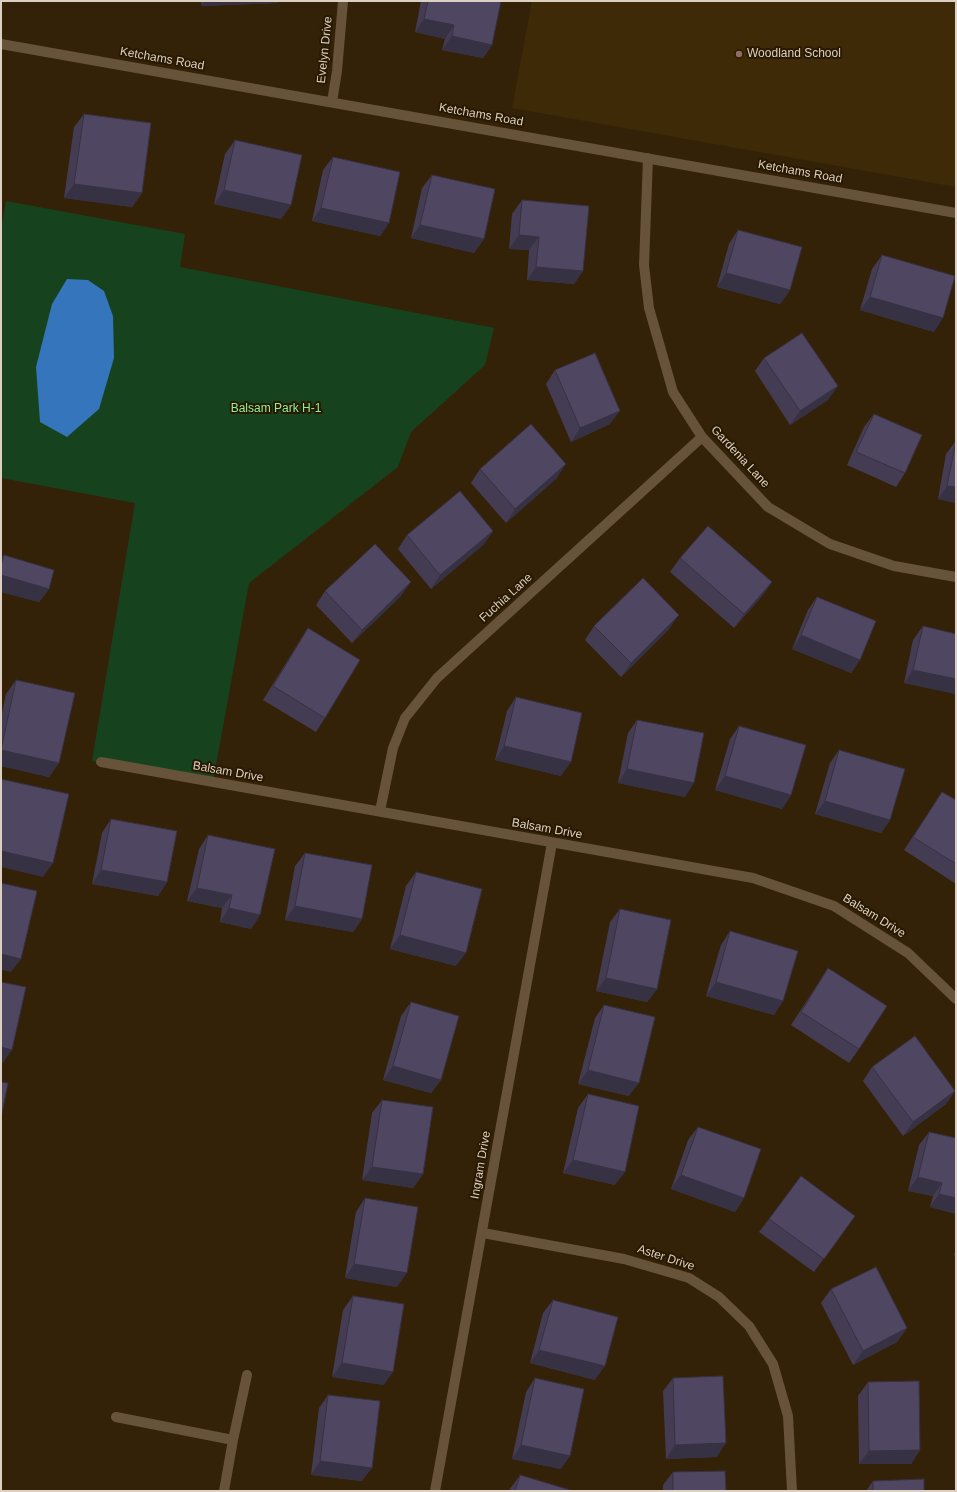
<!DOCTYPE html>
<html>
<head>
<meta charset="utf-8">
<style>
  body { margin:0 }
  #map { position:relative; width:957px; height:1492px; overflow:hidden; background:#332208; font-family:Arial,sans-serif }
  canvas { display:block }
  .frame { position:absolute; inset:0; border:2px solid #dcd0c2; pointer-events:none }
</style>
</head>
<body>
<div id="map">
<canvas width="957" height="1492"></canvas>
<div class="frame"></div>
</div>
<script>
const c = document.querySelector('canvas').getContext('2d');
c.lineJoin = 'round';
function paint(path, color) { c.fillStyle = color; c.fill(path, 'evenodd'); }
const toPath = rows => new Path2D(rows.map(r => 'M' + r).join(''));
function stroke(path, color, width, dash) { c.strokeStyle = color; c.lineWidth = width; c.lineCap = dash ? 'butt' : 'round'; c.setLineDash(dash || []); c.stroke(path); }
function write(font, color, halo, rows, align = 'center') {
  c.font = font + ' Arial,sans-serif'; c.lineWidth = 4; c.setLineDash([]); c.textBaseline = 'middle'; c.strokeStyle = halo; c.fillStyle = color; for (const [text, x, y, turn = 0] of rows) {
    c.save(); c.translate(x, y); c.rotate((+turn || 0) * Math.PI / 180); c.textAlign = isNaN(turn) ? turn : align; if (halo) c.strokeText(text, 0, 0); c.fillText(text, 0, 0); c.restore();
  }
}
paint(toPath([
  [532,1,956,1,956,187,512,108]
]), '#3f2a08');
paint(toPath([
  [6,201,185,234,180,267,494,328,485,365,411,432,398,467,249,583,213,782,92,761,135,503,1,478,1,229]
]), '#17421e');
paint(toPath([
  [67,279,88,280,104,291,113,316,114,358,99,409,67,437,40,422,36,367,52,304]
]), '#3475bc');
stroke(toPath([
  [116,1417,233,1440],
  [224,1491,233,1440,247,1375]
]), '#665339', 10);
stroke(toPath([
  [1,44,956,213],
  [332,102,337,71,343,1],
  [648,158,644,265,649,308,673,392,702,437,768,507,830,544,894,566,956,577],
  [101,762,753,878,834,906,908,953,956,999],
  [380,811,393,748,405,718,437,678,702,437],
  [483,1233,624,1259,689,1278,719,1297,749,1326,773,1364,788,1416,792,1491],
  [435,1491,552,843]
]), '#665339', 10);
paint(toPath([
  [201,1,279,1,278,3,202,6],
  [421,1,501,1,492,45,483,58,442,50,445,39,415,32],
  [84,114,142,193,132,207,64,198,74,127],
  [235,140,291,205,281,219,214,204,225,154],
  [333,157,389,223,380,236,312,221,323,170],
  [432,175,484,239,474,253,411,238,422,188],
  [522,200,583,271,574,284,527,280,529,250,509,249,512,214],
  [738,230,790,290,780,304,717,287,729,244],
  [882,255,934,332,860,310,872,269],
  [764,358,828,400,790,425,755,371],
  [555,370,610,424,571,442,546,384],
  [874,414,905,473,896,487,847,465,864,427],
  [956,441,956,503,938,499,946,454],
  [480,469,557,478,506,523,471,483],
  [493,531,483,545,431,589,398,549,407,535],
  [4,555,49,589,39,602,1,592,1,559],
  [680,558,772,582,762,596,734,628,670,572],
  [325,591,401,596,352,643,316,605],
  [817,597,860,660,851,673,792,649,808,610],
  [594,626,669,629,621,677,585,640],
  [923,626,956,634,956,694,904,683,913,640],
  [308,628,325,718,316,732,263,700,299,642],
  [16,680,59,763,49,777,1,766,1,718,6,694],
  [516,697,561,776,495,760,507,711],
  [637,720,685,797,618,783,628,733],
  [739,726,791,795,782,809,715,790,730,739],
  [839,750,890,820,881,833,815,814,830,763],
  [942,792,956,800,956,884,904,850],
  [111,819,167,882,158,896,92,884,102,833],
  [208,835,260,915,251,929,220,922,222,908,187,901,199,849],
  [305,853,362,919,353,932,285,920,295,866],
  [416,872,456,966,390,949,406,886],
  [620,909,657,989,647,1002,596,991,610,922],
  [730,931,783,1001,774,1015,706,996,721,945],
  [828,968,859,1049,849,1063,791,1025,819,982],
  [411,1002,441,1080,431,1093,383,1080,401,1016],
  [604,1005,629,1096,578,1084,595,1018],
  [872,1067,955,1091,946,1104,903,1136,863,1081],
  [588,1094,615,1185,563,1173,578,1108],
  [382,1100,423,1174,413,1188,362,1180,372,1113],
  [698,1127,744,1198,735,1212,671,1189,688,1140],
  [929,1132,956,1214,930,1207,933,1196,908,1191,919,1145],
  [365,1198,397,1287,345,1278,356,1212],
  [855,1216,814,1272,759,1232,769,1219],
  [956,1251,956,1260,954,1254],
  [831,1289,907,1328,897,1342,853,1365,821,1303],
  [353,1296,384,1385,332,1377,343,1310],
  [553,1300,595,1380,530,1363,543,1313],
  [535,1378,561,1469,512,1459,526,1392],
  [673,1378,717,1457,666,1459,663,1391],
  [868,1382,920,1450,911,1464,859,1464,858,1396],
  [328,1395,362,1481,311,1475,319,1408],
  [673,1472,726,1491,663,1491,663,1485],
  [520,1475,570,1491,510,1491,510,1489],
  [873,1481,924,1491,866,1491]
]), '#443c53');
paint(toPath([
  [205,1,279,1,278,3,202,6],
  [424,19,454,25,445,39,415,32],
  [452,36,492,45,483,58,442,50],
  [74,184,142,193,132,207,64,198],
  [224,190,291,205,281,219,214,204],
  [321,208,389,223,380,236,312,221],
  [420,225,484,239,474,253,411,238],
  [519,235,539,237,529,250,509,249],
  [536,267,583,271,574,284,527,280],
  [726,273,790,290,780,304,717,287],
  [870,297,943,318,934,332,860,310],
  [838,386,828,400,790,425,800,411],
  [620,411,610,424,571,442,580,428],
  [566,464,557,478,506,523,515,509],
  [947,486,956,487,956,503,938,499],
  [493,531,483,545,431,589,440,575],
  [1,575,49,589,39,602,1,592],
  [411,582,401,596,352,643,362,630],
  [772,582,762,596,734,628,744,614],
  [679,615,669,629,621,677,631,663],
  [801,635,860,660,851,673,792,649],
  [913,670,956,679,956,694,904,683],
  [504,746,571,762,561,776,495,760],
  [1,750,59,763,49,777,1,766],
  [627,769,694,783,685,797,618,783],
  [725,776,791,795,782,809,715,790],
  [825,801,890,820,881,833,815,814],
  [1,851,53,863,43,877,1,867],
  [101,870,167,882,158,896,92,884],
  [197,888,232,895,222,908,187,901],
  [295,906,362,919,353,932,285,920],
  [229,908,260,915,251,929,220,922],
  [400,935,466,953,456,966,390,949],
  [1,954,21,959,11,972,1,970],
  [606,978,657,989,647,1002,596,991],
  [716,982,783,1001,774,1015,706,996],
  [1,1047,12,1050,3,1063,1,1063],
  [393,1066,441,1080,431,1093,383,1080],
  [588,1070,639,1083,629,1096,578,1084],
  [955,1091,946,1104,903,1136,913,1122],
  [573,1160,625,1172,615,1185,563,1173],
  [372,1167,423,1174,413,1188,362,1180],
  [681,1175,744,1198,735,1212,671,1189],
  [918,1177,942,1183,933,1196,908,1191],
  [939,1194,956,1198,956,1214,930,1207],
  [354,1264,407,1273,397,1287,345,1278],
  [907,1328,897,1342,853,1365,863,1351],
  [539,1350,605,1366,595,1380,530,1363],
  [342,1363,393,1372,384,1385,332,1377],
  [726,1443,717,1457,666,1459,675,1445],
  [521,1445,570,1456,561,1469,512,1459],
  [920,1450,911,1464,859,1464,869,1451],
  [320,1461,372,1468,362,1481,311,1475]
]), '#373144');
const building = toPath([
  [428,1,501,1,492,45,452,36,454,25,424,19,428,1],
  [84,114,151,123,142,193,74,184,84,114],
  [235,140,302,155,291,205,224,190,235,140],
  [333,157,400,172,389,223,321,208,333,157],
  [432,175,495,189,484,239,420,225,432,175],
  [522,200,589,206,583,271,536,267,539,237,519,235,522,200],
  [738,230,802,247,790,290,726,273,738,230],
  [882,255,955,276,943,318,870,297,882,255],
  [802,333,838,386,800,411,764,358,802,333],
  [595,353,620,411,580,428,555,370,595,353],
  [874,414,922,435,905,473,856,452,874,414],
  [531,424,566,464,515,509,480,469,531,424],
  [956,441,956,487,947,486,956,441],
  [460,491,493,531,440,575,407,535,460,491],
  [708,526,772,582,744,614,680,558,708,526],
  [375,544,411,582,362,630,325,591,375,544],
  [4,555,54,570,49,589,1,575,1,565,4,555],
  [643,578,679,615,631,663,594,626,643,578],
  [817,597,876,621,860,660,801,635,817,597],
  [923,626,956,634,956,679,913,670,923,626],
  [308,628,360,660,325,718,273,686,308,628],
  [16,680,75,693,59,763,1,750,16,680],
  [516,697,582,713,571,762,504,746,516,697],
  [637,720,704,733,694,783,627,769,637,720],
  [739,726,806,745,791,795,725,776,739,726],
  [839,750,905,769,890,820,825,801,839,750],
  [1,779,69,794,53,863,1,851,1,779],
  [942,792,956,800,956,864,913,837,942,792],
  [111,819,177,831,167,882,101,870,111,819],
  [208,835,275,849,260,915,229,908,232,895,197,888,208,835],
  [305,853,372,865,362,919,295,906,305,853],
  [416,872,482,889,466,953,400,935,416,872],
  [1,883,37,891,21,959,1,954,1,883],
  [620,909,671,920,657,989,606,978,620,909],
  [730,931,798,951,783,1001,716,982,730,931],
  [828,968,887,1006,859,1049,801,1012,828,968],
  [1,982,26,987,12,1050,1,1047,1,982],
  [411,1002,459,1016,441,1080,393,1066,411,1002],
  [604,1005,655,1017,639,1083,588,1070,604,1005],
  [915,1036,955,1091,913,1122,872,1067,915,1036],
  [1,1082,8,1083,1,1118,1,1082],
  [588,1094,639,1106,625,1172,573,1160,588,1094],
  [382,1100,433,1107,423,1174,372,1167,382,1100],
  [698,1127,761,1149,744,1198,681,1175,698,1127],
  [929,1132,956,1138,956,1198,939,1194,942,1183,918,1177,929,1132],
  [801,1176,855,1216,824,1259,769,1219,801,1176],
  [365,1198,418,1207,407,1273,354,1264,365,1198],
  [876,1267,907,1328,863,1351,831,1289,876,1267],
  [353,1296,404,1304,393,1372,342,1363,353,1296],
  [553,1300,618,1317,605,1366,539,1350,553,1300],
  [723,1376,726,1443,675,1445,673,1378,723,1376],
  [535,1378,584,1389,570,1456,521,1445,535,1378],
  [919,1381,920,1450,869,1451,868,1382,919,1381],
  [328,1395,380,1401,372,1468,320,1461,328,1395],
  [725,1471,726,1491,673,1491,673,1472,725,1471],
  [520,1475,570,1490,570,1491,515,1491,520,1475],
  [924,1479,924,1491,873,1491,873,1481,924,1479]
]);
paint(building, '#4f4661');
stroke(building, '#373144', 1);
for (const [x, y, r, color] of [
  [739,54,4,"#8d6e63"]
]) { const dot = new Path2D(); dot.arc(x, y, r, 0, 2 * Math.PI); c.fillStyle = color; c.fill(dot); stroke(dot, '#291901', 1.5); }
write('12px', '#dcd0c2', '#291901', [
  ["Evelyn Drive",325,50,-84],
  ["Ketchams Road",162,59,10],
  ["Ketchams Road",481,115,10],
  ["Ketchams Road",800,172,10],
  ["Gardenia Lane",740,457,47],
  ["Fuchia Lane",506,598,-42],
  ["Balsam Drive",228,772,10],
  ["Balsam Drive",547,829,10],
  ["Balsam Drive",874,916,32],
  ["Ingram Drive",481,1165,-80],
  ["Aster Drive",666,1258,18]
]);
write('12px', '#dcd0c2', '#291901', [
  ["Woodland School",747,54]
], 'left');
write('12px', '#8af296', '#291901', [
  ["Balsam Park H-1",276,409]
]);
</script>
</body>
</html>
